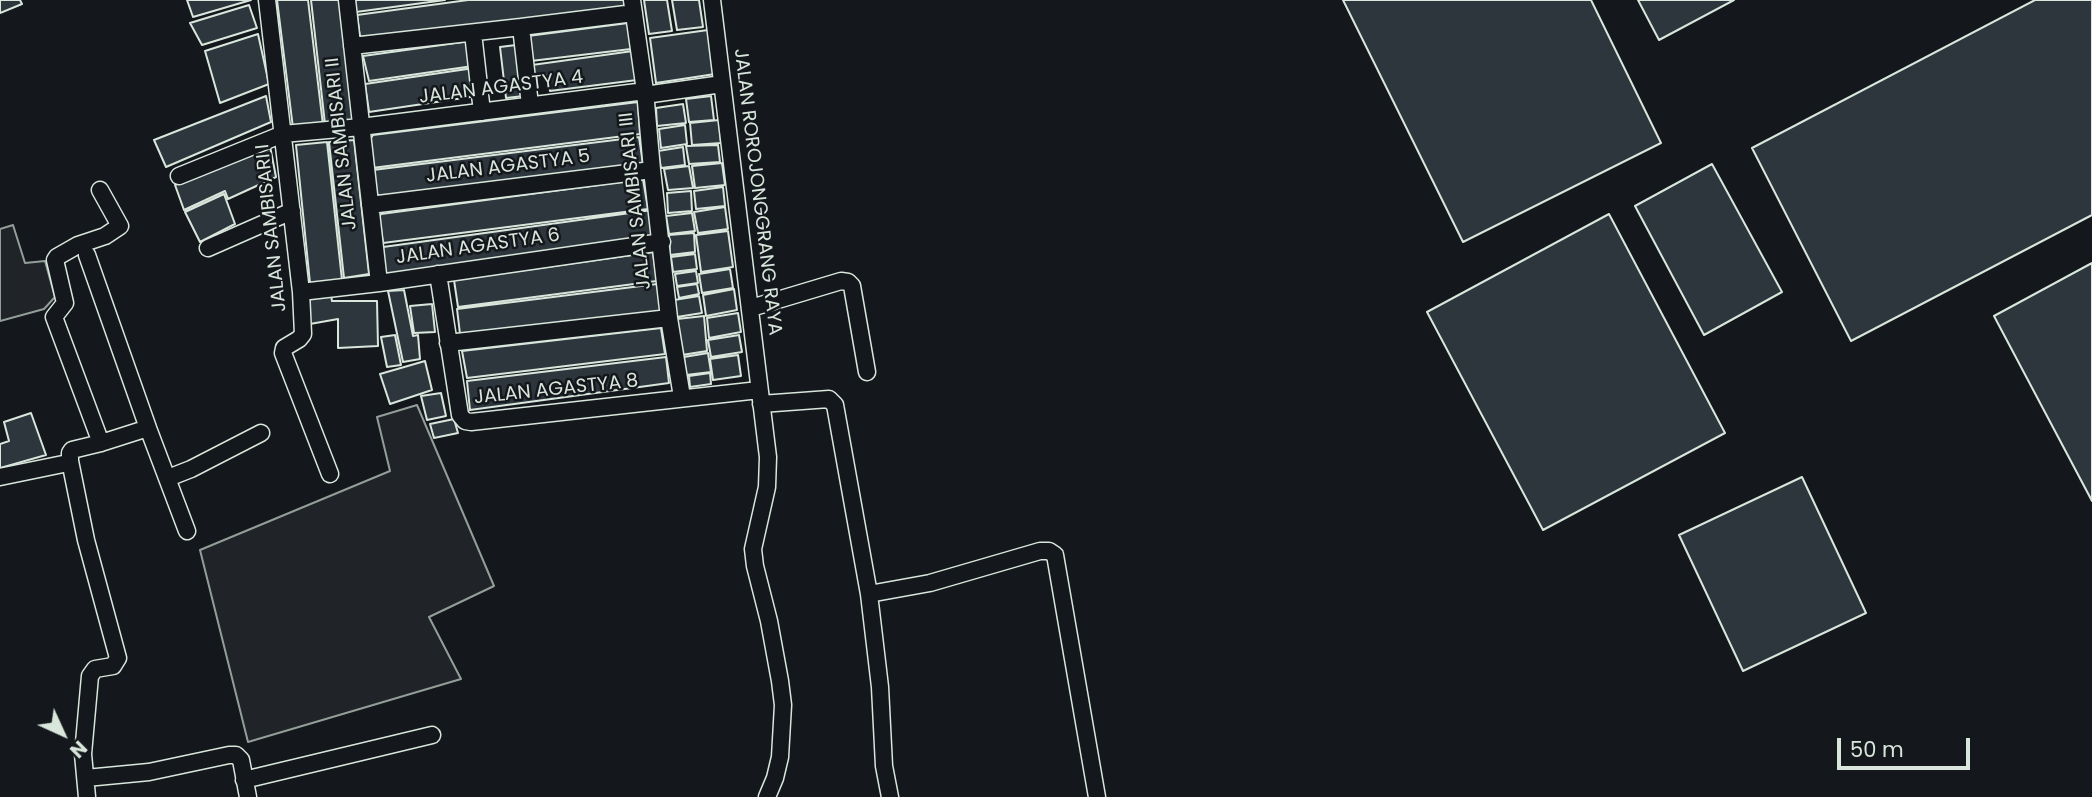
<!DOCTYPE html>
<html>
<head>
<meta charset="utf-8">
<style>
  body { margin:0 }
  #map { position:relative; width:2092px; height:797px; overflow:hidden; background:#14181c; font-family:Poppins,sans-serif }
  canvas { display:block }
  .north { position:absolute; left:28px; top:699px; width:70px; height:70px; -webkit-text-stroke:5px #14181c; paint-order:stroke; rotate:135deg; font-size:19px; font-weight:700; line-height:28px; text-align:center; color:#d8e6dc }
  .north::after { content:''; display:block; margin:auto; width:24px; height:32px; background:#d8e6dc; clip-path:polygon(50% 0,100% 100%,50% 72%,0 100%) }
  .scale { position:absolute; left:1837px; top:738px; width:133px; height:32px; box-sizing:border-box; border:4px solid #d8e6dc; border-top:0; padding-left:9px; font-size:21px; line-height:24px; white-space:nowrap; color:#d8e6dc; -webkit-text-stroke:5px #14181c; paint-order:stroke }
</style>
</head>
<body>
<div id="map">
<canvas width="2092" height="797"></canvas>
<div class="north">N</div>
<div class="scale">50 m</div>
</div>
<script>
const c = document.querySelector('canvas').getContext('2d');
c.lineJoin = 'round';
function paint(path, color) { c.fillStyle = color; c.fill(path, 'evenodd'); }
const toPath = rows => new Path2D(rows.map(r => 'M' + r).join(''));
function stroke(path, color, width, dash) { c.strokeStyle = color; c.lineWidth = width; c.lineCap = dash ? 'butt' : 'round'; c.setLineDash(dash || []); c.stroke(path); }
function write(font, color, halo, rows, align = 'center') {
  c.font = font + ' Poppins,sans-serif'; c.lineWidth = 5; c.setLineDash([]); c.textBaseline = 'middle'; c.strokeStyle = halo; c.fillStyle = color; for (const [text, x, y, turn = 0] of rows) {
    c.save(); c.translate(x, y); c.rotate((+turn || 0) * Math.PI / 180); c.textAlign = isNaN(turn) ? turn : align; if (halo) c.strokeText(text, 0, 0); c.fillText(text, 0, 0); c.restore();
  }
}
const green = toPath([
  [13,225,25,263,45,261,55,297,44,309,0,321,0,229,13,225],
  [417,405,494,586,429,617,461,679,248,742,200,550,390,471,377,417,417,405]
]);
paint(green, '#202428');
stroke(green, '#939e99', 2);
const building = toPath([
  [0,0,20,0,22,4,0,13,0,0],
  [187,0,251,0,193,17,187,0],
  [277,0,308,0,323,125,293,128,277,0],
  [311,0,339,0,354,121,325,124,311,0],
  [355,0,445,0,356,12,355,0],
  [468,0,626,0,625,9,360,37,357,15,468,0],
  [644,0,667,0,672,31,649,34,644,0],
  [672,0,699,0,703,27,677,30,672,0],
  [1343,0,1591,0,1661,143,1463,242,1343,0],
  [1638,0,1734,0,1659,40,1638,0],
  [2035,0,2092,0,2092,215,1851,341,1752,148,2035,0],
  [249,5,257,28,202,45,190,23,249,5],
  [628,23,631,49,531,61,528,36,628,23],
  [708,30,715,74,656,83,650,38,708,30],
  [258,34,269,84,220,103,205,51,258,34],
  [470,41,473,66,369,81,363,56,470,41],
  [516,45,524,96,506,98,500,47,516,45],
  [633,51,637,80,550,91,547,75,533,76,532,65,633,51],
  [474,68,477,96,369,112,365,84,474,68],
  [266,96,271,122,166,167,154,140,266,96],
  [711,96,714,120,689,122,686,99,711,96],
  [638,102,640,134,372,168,369,141,373,135,638,102],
  [683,104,686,123,657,126,656,108,683,104],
  [719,120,721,143,692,145,690,123,719,120],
  [685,125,687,144,661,148,659,129,685,125],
  [639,137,643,164,380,196,377,195,373,170,639,137],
  [354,140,369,274,344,278,329,142,354,140],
  [327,142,342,280,310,283,296,145,327,142],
  [718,145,720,162,689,164,686,146,718,145],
  [270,146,276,177,228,199,225,191,184,210,175,185,270,146],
  [683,147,685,165,661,168,658,151,683,147],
  [722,163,725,185,695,188,692,166,722,163],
  [1712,164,1782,292,1704,335,1635,206,1712,164],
  [689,166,693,188,668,190,664,169,689,166],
  [643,179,648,209,383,243,379,217,381,214,643,179],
  [723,187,725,206,696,209,694,191,723,187],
  [691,191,692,211,668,213,667,193,691,191],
  [224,194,235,224,200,242,185,212,224,194],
  [725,207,728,229,698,233,694,212,725,207],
  [652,210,655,233,651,238,390,276,385,274,383,247,652,210],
  [692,213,695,231,669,234,666,216,692,213],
  [1609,214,1725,433,1543,530,1427,312,1609,214],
  [728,231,733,267,701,272,696,235,728,231],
  [694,233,695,252,670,255,669,235,694,233],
  [653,252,657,281,458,307,454,280,653,252],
  [695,254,697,269,673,272,671,257,695,254],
  [2092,263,2092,501,1994,316,2092,263],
  [730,269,733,288,702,293,699,274,730,269],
  [696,271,698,283,677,286,675,274,696,271],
  [657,284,662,311,460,334,457,309,657,284],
  [697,284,699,294,679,298,677,287,697,284],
  [734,289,737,310,706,316,703,295,734,289],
  [404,290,413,336,418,335,420,359,403,362,388,291,404,290],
  [331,295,332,301,377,301,378,346,338,348,338,319,310,324,307,299,331,295],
  [699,296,702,313,677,317,674,300,699,296],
  [432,304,435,332,414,333,410,306,432,304],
  [738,313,741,332,709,338,707,318,738,313],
  [704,316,707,351,682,355,677,319,704,316],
  [661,328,665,354,467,378,462,351,661,328],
  [395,335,401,365,387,367,381,337,395,335],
  [739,335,742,352,711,357,708,340,739,335],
  [708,353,711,372,686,375,684,357,708,353],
  [738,355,741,376,713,380,710,359,738,355],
  [666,357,669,383,470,410,467,381,666,357],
  [425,361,432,390,390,404,380,374,425,361],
  [710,373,711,384,690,387,689,376,710,373],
  [441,393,446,416,427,420,421,396,441,393],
  [31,413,46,455,0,468,0,444,9,441,4,422,31,413],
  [454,419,458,433,434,438,430,424,454,419],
  [1802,477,1866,613,1743,671,1679,535,1802,477]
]);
paint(building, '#2c363c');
stroke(building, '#d8e6dc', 2);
const minor = toPath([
  [267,0,301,292,303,334,299,339,284,348,283,353,330,474],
  [347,0,379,283],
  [632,0,645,91,652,170,669,318,682,397],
  [712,0,768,457,767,487,753,549,755,566,769,621,780,681,783,705,780,757,775,778,767,797],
  [521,27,530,105],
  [473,33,482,112],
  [352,46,521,27,634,13],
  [645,95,722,84],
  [179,176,283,134,361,127,645,91],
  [100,190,120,226,105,236,78,245,57,257,55,260,65,303,54,317,101,443],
  [370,205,652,170],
  [208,248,292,211],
  [87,255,148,428],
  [438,274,460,415,465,421,471,422,759,390],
  [301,292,379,283,662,242],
  [751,308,841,281,848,282,852,286,867,372],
  [448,343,669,318],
  [761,404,829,399,835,405,869,594,880,687,884,766,890,797],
  [70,461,86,540,118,658,113,666,95,669,90,676,83,754,87,797],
  [0,477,68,463,70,461,70,453,72,450,101,443,148,428,187,531],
  [168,478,191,469,261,433],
  [869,594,930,583,1040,551,1049,551,1055,555,1097,797],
  [86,778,149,772,229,755,236,755,241,760,248,797],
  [244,780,432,735]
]);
stroke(minor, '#d8e6dc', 19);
stroke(minor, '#14181c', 16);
write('19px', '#d8e6dc', '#14181c', [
  ["JALAN AGASTYA 4",501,88,-7],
  ["JALAN SAMBISARI II",342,144,-96],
  ["JALAN AGASTYA 5",508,167,-7],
  ["JALAN ROROJONGGRANG RAYA",757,192,83],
  ["JALAN SAMBISARI III",636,201,-96],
  ["JALAN SAMBISARI I",272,228,-96],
  ["JALAN AGASTYA 6",478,247,-8],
  ["JALAN AGASTYA 8",556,390,-6]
]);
</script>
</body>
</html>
